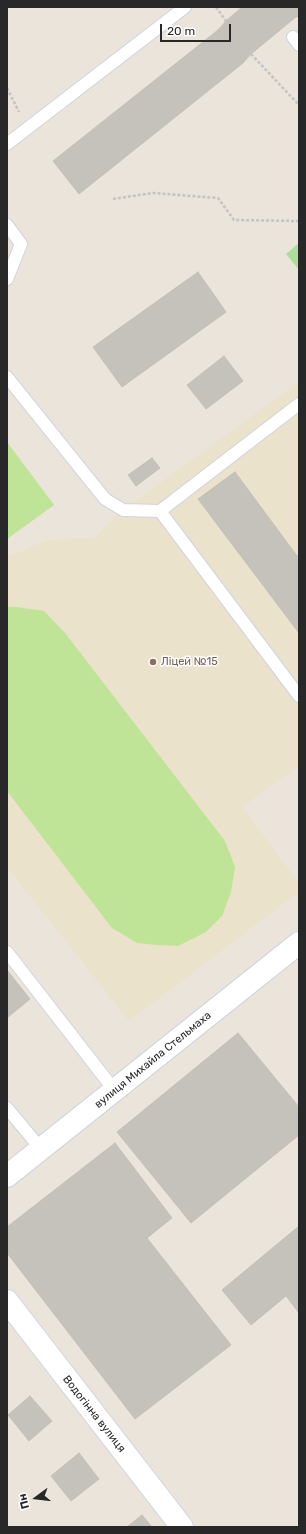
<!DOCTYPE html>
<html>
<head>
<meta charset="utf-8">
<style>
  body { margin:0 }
  #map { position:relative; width:306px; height:1534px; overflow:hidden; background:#eae4db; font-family:Rubik,sans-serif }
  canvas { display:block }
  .frame { position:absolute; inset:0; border:8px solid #282828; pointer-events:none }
  .north { position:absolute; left:16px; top:1478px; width:40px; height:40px; -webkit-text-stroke:3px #fff; paint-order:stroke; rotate:255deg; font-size:11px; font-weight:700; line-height:16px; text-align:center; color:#282828 }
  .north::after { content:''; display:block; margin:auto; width:14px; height:18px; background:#282828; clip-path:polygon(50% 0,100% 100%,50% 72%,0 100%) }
  .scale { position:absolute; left:160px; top:24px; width:71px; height:18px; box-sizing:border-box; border:2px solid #282828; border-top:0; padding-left:5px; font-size:12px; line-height:14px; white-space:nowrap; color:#282828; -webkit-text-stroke:3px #fff; paint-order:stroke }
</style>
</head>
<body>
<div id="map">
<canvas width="306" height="1534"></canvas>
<div class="frame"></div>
<div class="north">Пн</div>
<div class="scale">20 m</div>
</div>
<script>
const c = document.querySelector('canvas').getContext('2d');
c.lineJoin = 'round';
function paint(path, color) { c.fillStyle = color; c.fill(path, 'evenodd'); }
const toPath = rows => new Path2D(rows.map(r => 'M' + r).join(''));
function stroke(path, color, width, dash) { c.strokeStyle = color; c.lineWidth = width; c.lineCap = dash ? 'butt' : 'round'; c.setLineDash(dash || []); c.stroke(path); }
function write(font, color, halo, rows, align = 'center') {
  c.font = font + ' Rubik,sans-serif'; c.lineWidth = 3; c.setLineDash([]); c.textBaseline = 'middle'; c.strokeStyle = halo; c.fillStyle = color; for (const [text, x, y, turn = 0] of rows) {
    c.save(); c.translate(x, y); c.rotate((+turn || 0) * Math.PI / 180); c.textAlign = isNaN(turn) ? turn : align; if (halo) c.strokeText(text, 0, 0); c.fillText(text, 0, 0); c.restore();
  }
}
paint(toPath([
  [299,382,299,766,242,807,299,883,299,892,129,1021,7,867,7,557,48,540,93,539,123,510]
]), '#eae2cb');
paint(toPath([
  [299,243,299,270,286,254]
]), '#aedd9b');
paint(toPath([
  [7,442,54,505,7,539],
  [7,607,16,607,44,611,65,633,225,841,235,867,231,892,222,916,206,932,178,946,157,945,137,943,112,928,7,791]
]), '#bfe397');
const building = toPath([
  [242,7,290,7,297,16,251,54,243,63,218,30,226,21,242,7],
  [290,7,299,7,299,19,297,16,290,7],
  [218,30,243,63,79,194,53,161,218,30],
  [198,272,226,312,122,387,93,347,198,272],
  [224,356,243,381,206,409,187,385,224,356],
  [152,458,160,468,136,486,128,475,152,458],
  [235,472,297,556,299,555,299,633,198,499,235,472],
  [7,970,30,999,7,1018,7,970],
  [238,1033,299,1107,299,1135,191,1223,117,1132,238,1033],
  [115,1143,172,1218,147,1238,231,1345,135,1419,7,1253,7,1227,115,1143],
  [299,1226,299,1313,286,1296,251,1325,222,1290,299,1226],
  [30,1396,52,1421,29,1441,8,1415,30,1396],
  [79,1453,99,1479,71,1501,51,1476,79,1453],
  [142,1515,152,1527,127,1527,142,1515]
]);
paint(building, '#c5c1bb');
stroke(building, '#c5c0b5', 1);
const lane = toPath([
  [293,37,299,45],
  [7,144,185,7],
  [7,225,21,244,7,279],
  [7,377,105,499,123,510,160,511,299,404],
  [160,511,299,696],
  [7,952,115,1091],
  [7,1108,41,1149]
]);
const street = toPath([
  [7,1176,299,943],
  [7,1301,182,1527]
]);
stroke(lane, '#d0d3e0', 14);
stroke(street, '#d0d3e0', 24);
stroke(toPath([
  [216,7,226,21],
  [251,54,299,105],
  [7,88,19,112],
  [113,199,153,193,218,198,234,220,299,221]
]), '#c3c3c3', 2.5, [3, 2]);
stroke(lane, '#fff', 12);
stroke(street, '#fff', 22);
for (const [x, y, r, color] of [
  [153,662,4,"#8d6e63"]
]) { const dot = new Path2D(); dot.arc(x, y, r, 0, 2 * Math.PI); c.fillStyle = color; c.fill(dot); stroke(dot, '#fff', 1.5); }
write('11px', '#785e54', '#fff', [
  ["Ліцей №15",161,662]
], 'left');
write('11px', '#282828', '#fff', [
  ["вулиця Михайла Стельмаха",153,1060,-39],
  ["Водогінна вулиця",94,1414,52]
]);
</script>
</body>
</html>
